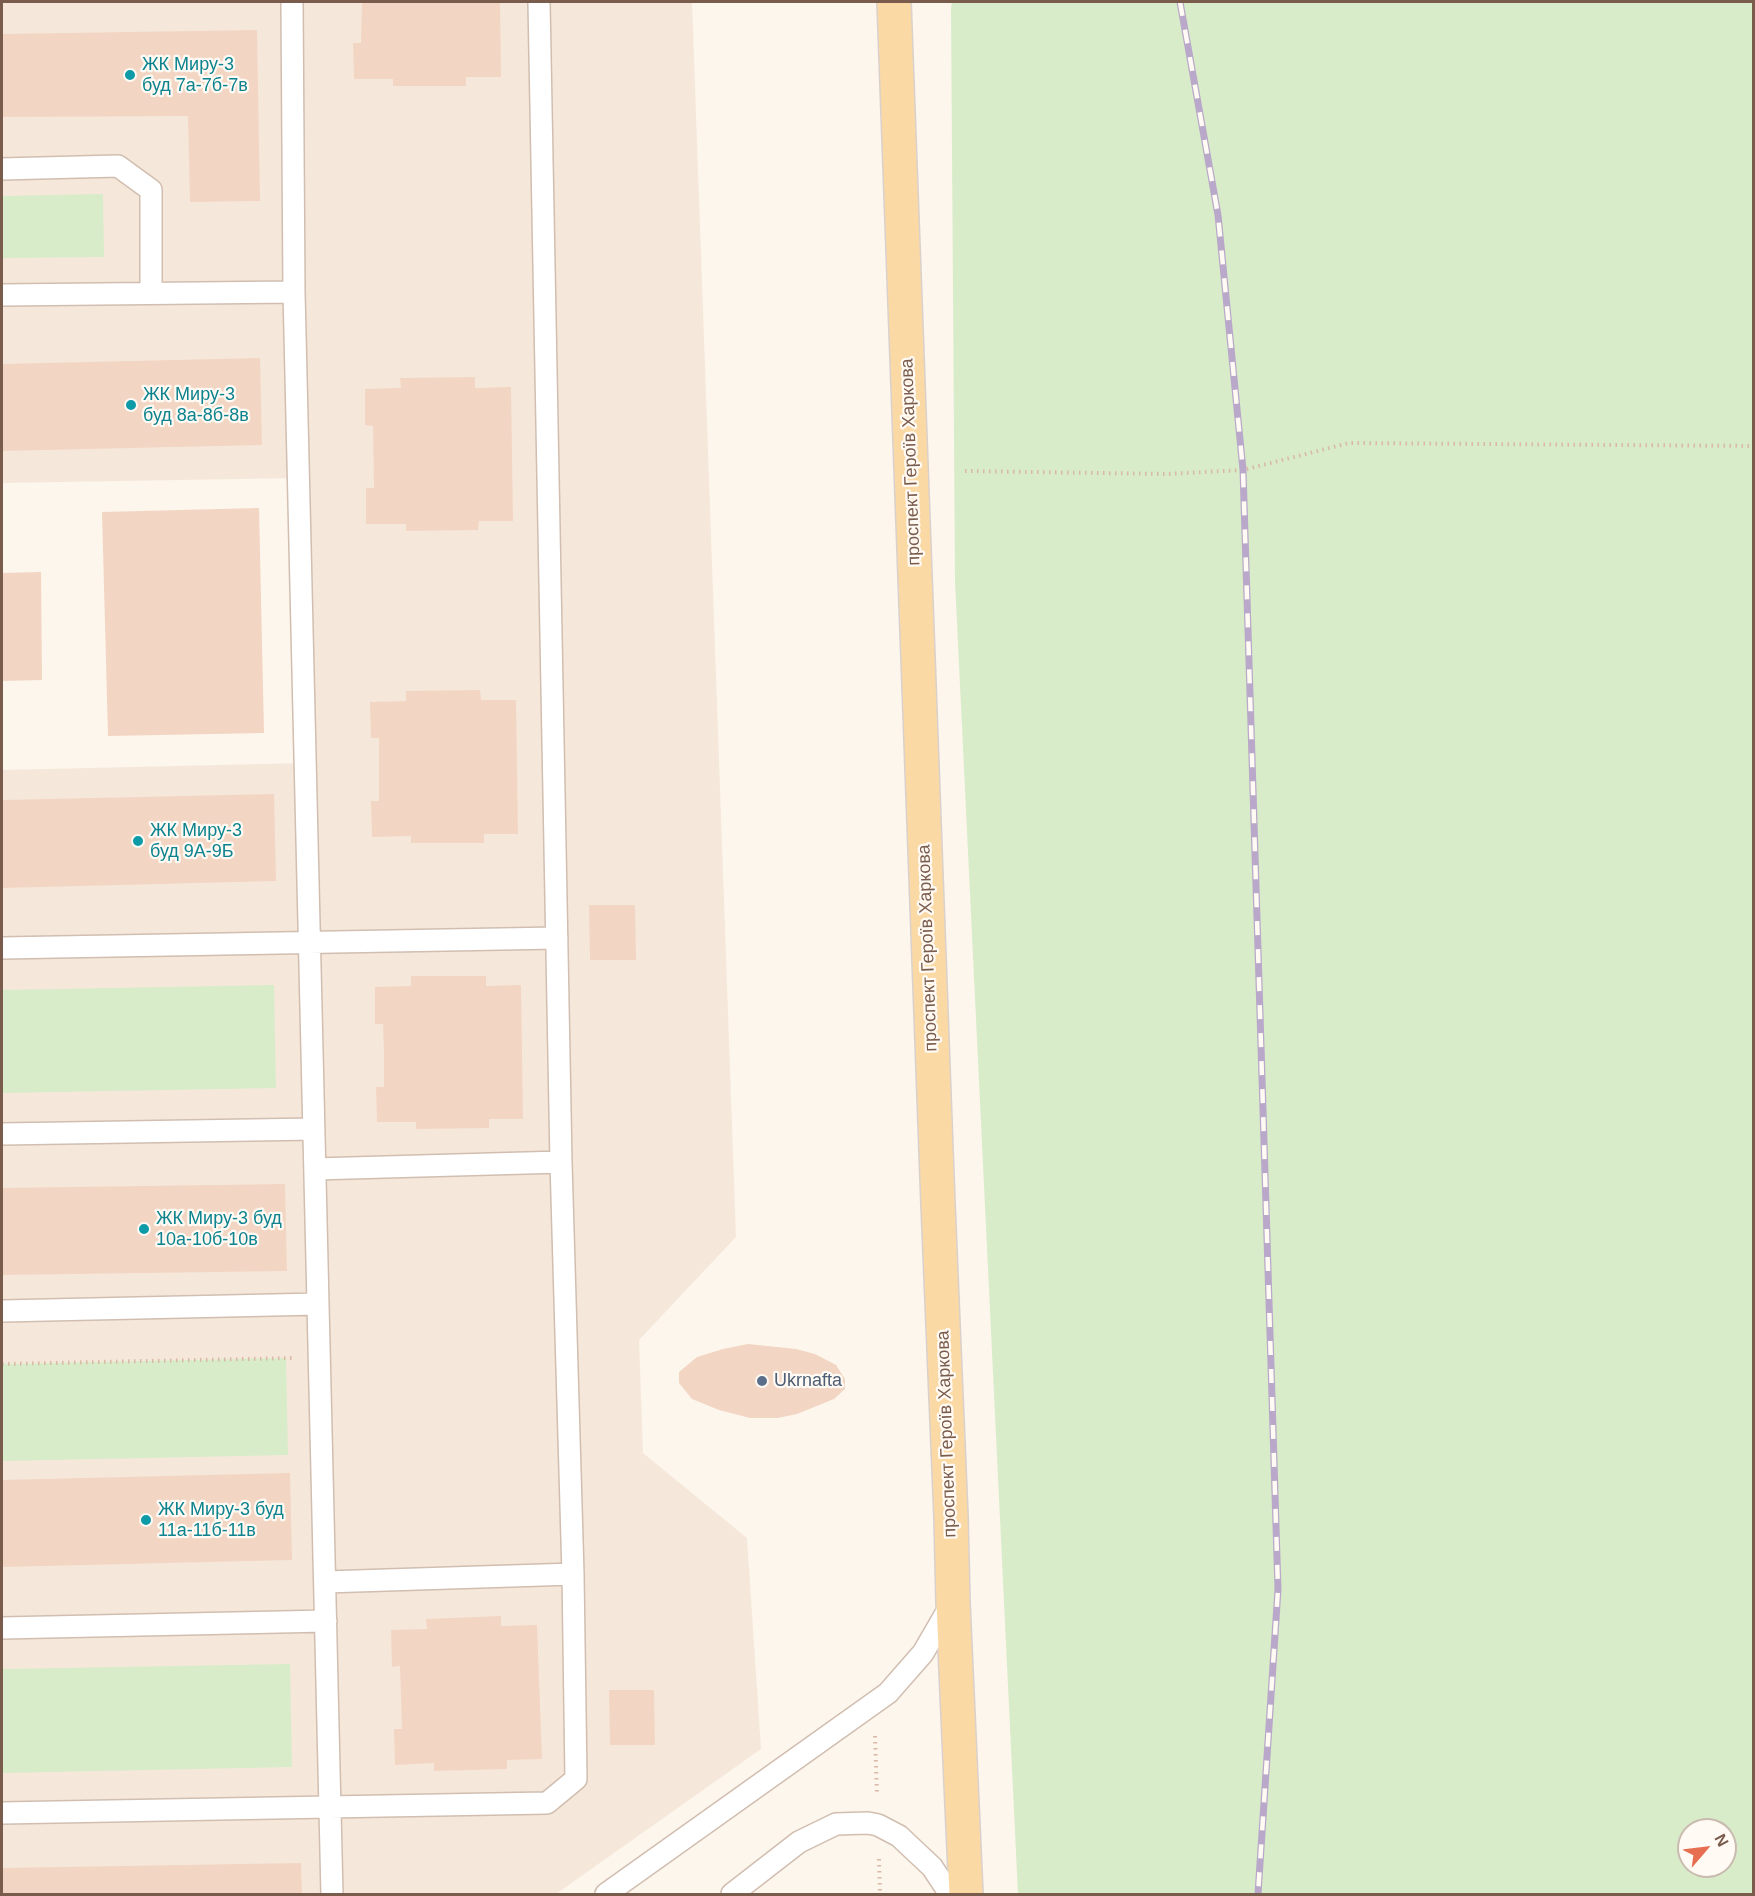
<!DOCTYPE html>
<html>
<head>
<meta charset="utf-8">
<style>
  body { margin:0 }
  #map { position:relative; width:1755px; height:1896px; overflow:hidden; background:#fdf6ec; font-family:Helvetica,sans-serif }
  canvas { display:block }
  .frame { position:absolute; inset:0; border:3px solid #7a5c4d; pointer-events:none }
  .north { position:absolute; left:1677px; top:1818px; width:60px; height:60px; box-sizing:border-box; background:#fffaf3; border:2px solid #cabbb1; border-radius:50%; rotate:62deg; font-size:16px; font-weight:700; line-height:24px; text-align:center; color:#7a5c4d }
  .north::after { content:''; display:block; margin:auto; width:21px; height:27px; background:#e76f51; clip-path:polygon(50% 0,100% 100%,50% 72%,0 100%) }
</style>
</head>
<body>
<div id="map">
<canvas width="1755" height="1896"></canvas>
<div class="frame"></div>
<div class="north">N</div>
</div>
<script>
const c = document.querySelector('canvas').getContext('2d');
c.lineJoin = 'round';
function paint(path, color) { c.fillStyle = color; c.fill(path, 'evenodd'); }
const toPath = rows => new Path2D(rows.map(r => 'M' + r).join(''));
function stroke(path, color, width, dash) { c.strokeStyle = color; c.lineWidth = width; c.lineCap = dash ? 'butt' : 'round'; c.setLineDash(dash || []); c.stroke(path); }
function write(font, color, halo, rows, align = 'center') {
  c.font = font + ' Helvetica,sans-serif'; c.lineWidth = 4.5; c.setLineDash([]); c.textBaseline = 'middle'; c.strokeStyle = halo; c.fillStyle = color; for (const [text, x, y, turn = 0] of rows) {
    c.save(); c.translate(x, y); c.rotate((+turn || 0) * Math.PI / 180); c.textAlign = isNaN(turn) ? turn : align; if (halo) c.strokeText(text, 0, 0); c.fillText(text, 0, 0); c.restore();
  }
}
paint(toPath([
  [2,2,692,2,736,1237,639,1340,643,1453,747,1538,761,1749,556,1894,2,1894,2,770,306,763,299,478,2,483]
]), '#f5e8da');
paint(toPath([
  [952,2,1753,2,1753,1894,1018,1894,955,581,951,8],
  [1689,1830,1725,1830,1725,1866,1689,1866],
  [103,194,104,257,2,258,2,196],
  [274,985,276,1088,2,1093,2,990],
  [286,1358,288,1455,2,1461,2,1364],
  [290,1664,292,1767,2,1773,2,1669]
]), '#d8ecc9');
paint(toPath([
  [362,2,500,2,501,77,466,77,466,86,393,86,393,79,354,79,353,43,361,43],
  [257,30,260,201,190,202,188,116,2,117,2,34],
  [260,358,262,445,2,451,2,364],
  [475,377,475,388,511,387,513,521,479,521,478,530,406,531,406,524,366,524,366,488,374,488,373,426,365,425,365,389,401,388,400,378],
  [259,508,264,733,108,736,102,512],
  [41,572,42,680,2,681,2,573],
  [480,690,481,700,516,700,518,834,484,834,484,843,411,843,411,836,372,837,371,801,379,801,379,738,371,738,370,702,406,701,406,691],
  [274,794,276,881,2,888,2,800],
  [589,905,635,905,636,960,590,960],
  [411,976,486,976,486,986,521,985,523,1119,489,1119,489,1128,416,1129,416,1122,377,1122,376,1087,384,1087,384,1054,383,1024,375,1024,375,987,411,986],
  [285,1184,287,1271,2,1275,2,1188],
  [748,1344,796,1349,815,1354,836,1365,845,1379,845,1389,834,1399,797,1414,778,1418,750,1418,719,1410,692,1399,679,1383,679,1372,697,1357,723,1349],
  [290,1473,292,1560,2,1567,2,1480],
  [501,1616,501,1626,537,1625,542,1759,507,1760,507,1769,434,1771,434,1763,395,1765,394,1729,402,1729,400,1666,392,1667,391,1630,427,1629,426,1619],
  [609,1690,654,1690,655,1745,610,1745],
  [301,1863,302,1894,2,1894,2,1868]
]), '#f3d5c3');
const lane = toPath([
  [292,2,294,292,332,1894],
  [2,169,118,166,151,190,151,293],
  [2,295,294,292],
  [2,948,557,938],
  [2,1134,314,1129],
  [315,1169,561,1162],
  [2,1311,318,1304],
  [325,1582,573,1574],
  [2,1628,326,1621],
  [2,1813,547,1803,576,1779,573,1574,561,1162,539,2],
  [606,1894,888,1693,923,1653,952,1603],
  [732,1894,799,1842,836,1824,868,1823,878,1825,899,1836,932,1867,950,1894]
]);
const primary = toPath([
  [894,2,938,1204,951,1517,953,1603,966,1894]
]);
stroke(lane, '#d1beb0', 24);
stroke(primary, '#dad1cd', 36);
stroke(toPath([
  [965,471,1167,474,1243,470,1349,443,1754,446],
  [2,1364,292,1358],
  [875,1736,877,1795],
  [879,1859,880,1894]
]), '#d9b8a5', 4, [1.5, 4.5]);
stroke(lane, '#fff', 21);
stroke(primary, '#fbd9a5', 33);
const rail = toPath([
  [1180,2,1218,215,1243,470,1278,1589,1258,1894]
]);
stroke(rail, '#b9a8c9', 7);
stroke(rail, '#fffaf3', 4.5, [14]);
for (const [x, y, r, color] of [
  [130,75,6,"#0f9aa8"],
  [131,405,6,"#0f9aa8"],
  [138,841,6,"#0f9aa8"],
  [144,1229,6,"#0f9aa8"],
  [762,1381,6,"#5c6f8a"],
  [146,1520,6,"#0f9aa8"]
]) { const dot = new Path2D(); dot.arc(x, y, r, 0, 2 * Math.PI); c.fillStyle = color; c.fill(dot); stroke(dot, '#fffaf3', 2); }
write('18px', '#0d838f', '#fffaf3', [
  ["ЖК Миру-3",142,65],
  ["буд 7а-7б-7в",142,86],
  ["ЖК Миру-3",143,395],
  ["буд 8а-8б-8в",143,416],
  ["ЖК Миру-3",150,831],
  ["буд 9А-9Б",150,852],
  ["ЖК Миру-3 буд",156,1219],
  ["10а-10б-10в",156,1240],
  ["ЖК Миру-3 буд",158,1510],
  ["11а-11б-11в",158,1531]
], 'left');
write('18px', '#7a5c4d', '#fffaf3', [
  ["проспект Героїв Харкова",911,462,-92],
  ["проспект Героїв Харкова",928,948,-92],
  ["проспект Героїв Харкова",947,1434,-92]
]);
write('18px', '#4e5e75', '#fffaf3', [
  ["Ukrnafta",774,1381]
], 'left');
</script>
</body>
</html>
